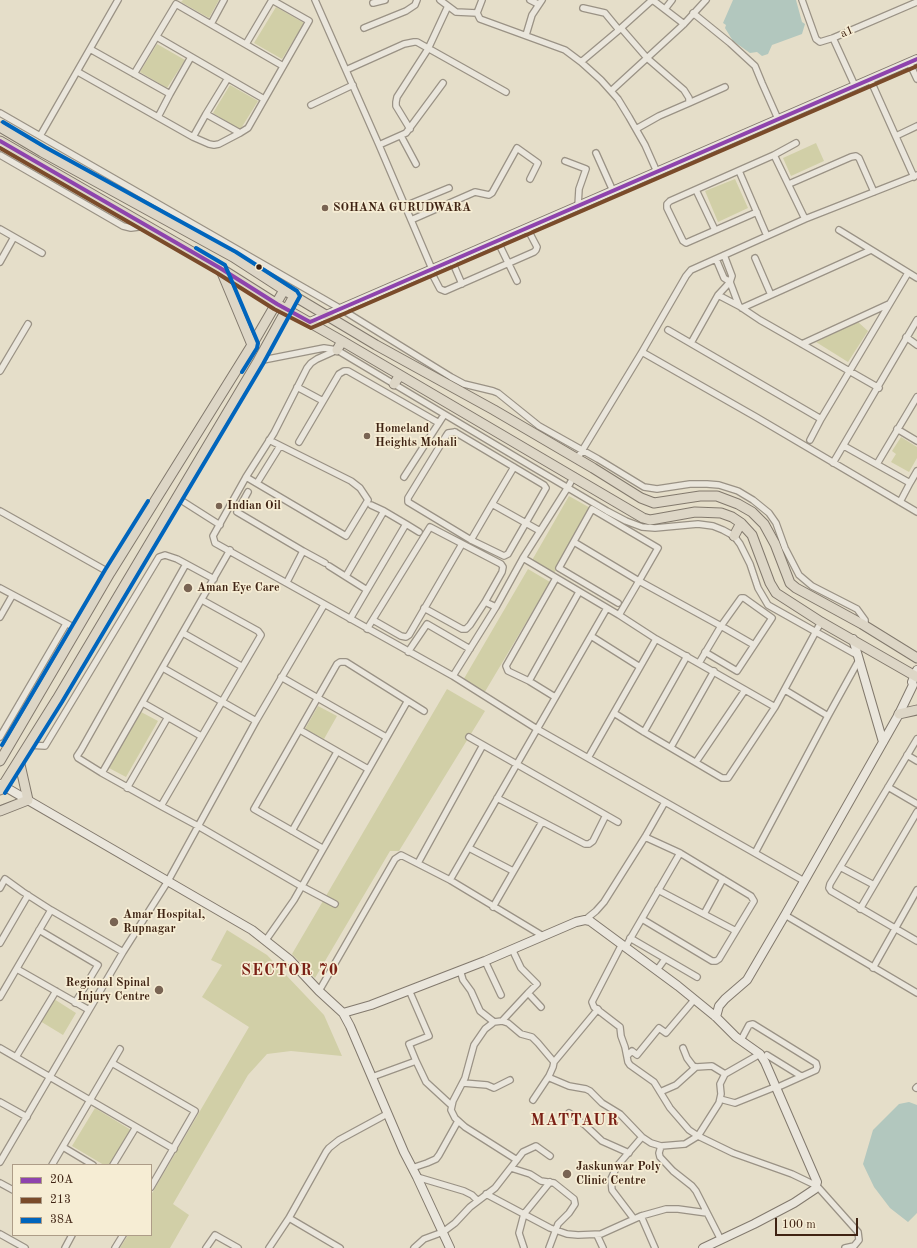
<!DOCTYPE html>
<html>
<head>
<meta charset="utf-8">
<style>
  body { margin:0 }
  #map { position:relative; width:917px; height:1248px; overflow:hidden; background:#e5dec9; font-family:"Old Standard TT",serif }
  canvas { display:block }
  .legend { position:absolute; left:12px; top:1164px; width:140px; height:72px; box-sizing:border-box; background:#f6edd4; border:1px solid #ad9c87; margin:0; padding:5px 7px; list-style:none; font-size:12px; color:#3f2313 }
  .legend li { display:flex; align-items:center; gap:8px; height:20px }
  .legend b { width:20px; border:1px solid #ad9c87 }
  .scale { position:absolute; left:775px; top:1218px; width:83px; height:18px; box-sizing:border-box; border:2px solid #3f2313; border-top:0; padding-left:5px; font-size:12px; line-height:14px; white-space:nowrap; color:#3f2313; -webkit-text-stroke:3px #f6edd4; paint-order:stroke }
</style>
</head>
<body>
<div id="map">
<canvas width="917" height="1248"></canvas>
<ul class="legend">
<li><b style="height:5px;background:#8e44ad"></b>20A</li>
<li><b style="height:5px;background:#7a4b2a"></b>213</li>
<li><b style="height:5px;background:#0065bd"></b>38A</li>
</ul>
<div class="scale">100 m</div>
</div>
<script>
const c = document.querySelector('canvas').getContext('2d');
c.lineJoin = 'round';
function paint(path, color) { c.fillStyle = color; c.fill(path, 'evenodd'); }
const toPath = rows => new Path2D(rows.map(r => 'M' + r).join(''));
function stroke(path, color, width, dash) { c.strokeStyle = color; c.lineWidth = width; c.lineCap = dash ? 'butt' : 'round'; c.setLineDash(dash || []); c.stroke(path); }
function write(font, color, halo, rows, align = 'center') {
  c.font = font + ' "Old Standard TT",serif'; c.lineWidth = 3.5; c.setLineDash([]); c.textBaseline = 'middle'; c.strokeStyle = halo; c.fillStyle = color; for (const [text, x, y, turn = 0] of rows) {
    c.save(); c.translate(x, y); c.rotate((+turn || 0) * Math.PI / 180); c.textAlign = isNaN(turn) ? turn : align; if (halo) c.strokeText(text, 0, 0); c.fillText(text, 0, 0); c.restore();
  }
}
paint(toPath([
  [183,0,219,0,209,18,181,2],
  [276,7,304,23,282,59,254,43],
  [157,44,185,60,167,88,140,72],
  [230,85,258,101,240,130,213,113],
  [816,143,824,161,791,176,783,158],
  [735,179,748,208,718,222,705,191],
  [858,322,868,331,848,362,816,342],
  [901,437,917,447,917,458,909,472,891,462,896,454,892,451],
  [569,496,592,509,553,575,531,562],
  [528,569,550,582,483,695,462,682],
  [447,689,485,711,399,851,390,851,315,978,292,954],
  [318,706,337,716,324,739,305,729],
  [141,712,158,721,126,777,109,768],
  [227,930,267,955,324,1015,342,1056,291,1051,267,1054,248,1075,173,1204,189,1215,170,1248,120,1248,128,1235,151,1235,151,1195,249,1027,202,997,222,965,211,960],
  [54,999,76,1013,63,1035,40,1021],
  [95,1108,131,1130,110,1165,104,1165,72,1146]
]), '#d1cfa7');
paint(toPath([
  [733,0,796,0,802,22,805,24,802,34,772,45,768,54,762,56,757,52,750,53,733,41,725,28,726,25,723,23],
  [909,1102,917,1105,917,1213,908,1222,890,1208,874,1187,863,1164,873,1130,899,1104]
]), '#b2c7be');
const street = toPath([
  [315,0,379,145,432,269],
  [440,0,456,12,477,13],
  [482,0,477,13,480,19,565,50,581,62,601,80,618,99,629,117,645,145,657,172],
  [530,0,538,4],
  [802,0,816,39,820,42,833,38,917,2],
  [373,3,385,0],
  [583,8,605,13,619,30,621,28,647,58,684,90,689,98,689,103,659,116,636,129],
  [665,9,672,0],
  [693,13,730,43,755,66,762,83,778,119],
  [211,24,224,0],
  [364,28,406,11,415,5,417,0],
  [621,28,651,1,654,1,684,24],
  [526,35,532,15,542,0],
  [157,37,264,99],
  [833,38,855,86],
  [246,44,272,0],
  [90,49,170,94,158,117],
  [581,62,619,30],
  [909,62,917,79],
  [346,70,404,44,414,42,417,42,506,92],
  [78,72,193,137,209,144,214,145,219,144,240,133],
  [134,74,176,4,283,66],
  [870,79,914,177],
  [611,91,684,24,706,0],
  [170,94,191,57],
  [689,103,725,87],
  [311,105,353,85],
  [0,113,341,309,451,377,464,384,493,391,498,393,539,426,598,459,644,487,657,489,690,484,707,484,719,485,738,491,753,500,769,513,776,523,785,548,799,575,812,586,857,609,865,620,865,626],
  [206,114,228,78],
  [410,129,396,106,396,102,397,97,428,49,448,6],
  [40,136,118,0],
  [401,136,416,164],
  [896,136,917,126],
  [193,137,206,114,240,133,248,128,309,21,272,0],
  [379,145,406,133,443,83],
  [596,153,613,191],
  [0,155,123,226,131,228,146,226],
  [774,155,796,143],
  [565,161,586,169,579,189,578,206],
  [739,171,767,236],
  [789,184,851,157,856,156,859,158,874,192],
  [696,190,715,230],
  [405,206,449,188],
  [757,212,686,243,683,241,667,208,667,204,670,201,774,155,805,219],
  [411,220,475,192,489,195,492,193,517,148,538,163,530,179],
  [0,229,42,253],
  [839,230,917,278],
  [498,242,517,281],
  [755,258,771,295],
  [716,259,724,278,730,282,739,306,760,320,879,388],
  [452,261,462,284],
  [0,262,14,237],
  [430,270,440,289,445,291,534,252,536,250,537,247,527,228],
  [718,295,739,306],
  [742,308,871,250],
  [668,330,821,419,908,273],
  [906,337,917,345],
  [691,343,718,295,730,282,732,276,724,255],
  [802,344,889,304],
  [337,350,317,359,311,363,307,368,274,433,246,477,213,536,215,543,453,676,537,729,804,881],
  [642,352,756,417,917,512],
  [258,361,324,348,337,350,531,466,607,511,626,521,642,527,655,528,698,524,713,526,723,530,734,536,740,544,750,564,758,588,768,605,857,655],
  [0,371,28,324],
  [297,387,323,401],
  [897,429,917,441],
  [455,432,544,485,546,488,508,554,504,556,471,540,408,502,408,498,446,436,448,433,455,432],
  [810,440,821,419],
  [299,442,339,374,344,371,348,371,439,423],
  [844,446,910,483,900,502],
  [577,459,642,352,686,276,691,270,805,219,917,175],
  [833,463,917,320],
  [877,464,917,397],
  [514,467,492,504,540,531],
  [246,477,346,536,368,500,360,488,351,481,269,440],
  [404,477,444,415],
  [257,483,280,446],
  [910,483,917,471],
  [248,492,237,512,303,551,287,582],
  [176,497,220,525],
  [371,505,384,511],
  [0,511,110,573],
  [406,524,419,532],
  [471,540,492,504],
  [574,542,639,581,658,548,592,509,559,568,618,603],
  [303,551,325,563],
  [523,558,619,615,656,639,775,707],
  [186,564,81,750,77,756,78,758,102,773,161,806,198,826,301,886,335,904],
  [329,566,367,590,350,619],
  [346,576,384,511,406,524,367,590],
  [0,588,77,629],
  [424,608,462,629,466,629,470,625,485,602],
  [619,615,639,581,721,626,741,598,744,598,772,618,737,671,705,652],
  [0,617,12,596],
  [373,620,401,636,406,637,409,635,462,544],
  [367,629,430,527,501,564,503,567,502,572,485,602,496,607],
  [183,633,241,666],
  [591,636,640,667],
  [408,652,427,624,470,649],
  [699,663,721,626,754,645],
  [163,668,256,721],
  [453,676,496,607,523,558,568,487,574,476],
  [281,677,386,737],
  [529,681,579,592],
  [785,690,828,716,859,660],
  [555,697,529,681,508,671,506,666,556,578],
  [143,703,201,736],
  [614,713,644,732,722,778,728,778,775,707,821,622],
  [300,730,368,769],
  [644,732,687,656],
  [0,737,66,624],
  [469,737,618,822],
  [917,739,830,884,829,888,831,891,917,941],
  [28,745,45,746,159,557,165,555,177,559,214,579],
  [671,747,714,671],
  [907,755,917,761],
  [588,758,656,639],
  [696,762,745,690],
  [102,773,230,550],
  [888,787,917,804],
  [127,788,168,717],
  [497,798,585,844,589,844,593,841,606,815],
  [161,806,261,635,258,631,202,600],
  [292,831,337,752],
  [322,848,254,809,337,664,340,662,346,662,424,711],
  [469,848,513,871],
  [755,853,828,716],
  [418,863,483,745],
  [840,867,874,885],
  [450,880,607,608],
  [0,888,5,879,23,892,51,910,123,952],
  [658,890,736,931],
  [493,907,542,822],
  [860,909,917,812],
  [704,914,723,879],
  [785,915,917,993],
  [642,919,712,961,716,961,719,959,754,901,751,896,680,853,645,837],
  [585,920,596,911,604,902,645,837,665,802],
  [39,930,98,965,75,1003],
  [630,938,697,977],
  [266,940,294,900,407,702],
  [0,943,28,895],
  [622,944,592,1002,594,1007,620,1027,621,1036,625,1047,628,1062,630,1065,654,1082,670,1108,689,1130,698,1136,733,1153,792,1174,817,1186,858,1232,859,1240,854,1246,845,1248],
  [626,946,680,853],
  [512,949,521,968,537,984,528,993,541,1007],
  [485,961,501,995],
  [873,968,917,890],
  [17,969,89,1010],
  [460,970,463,980,471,991,480,1011,494,1022],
  [657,970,665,959],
  [319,991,395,859,401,855,450,880,543,936],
  [0,997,51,910],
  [502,1021,528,993],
  [741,1040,749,1025,753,1024,816,1063,817,1067,816,1070,776,1088],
  [0,1048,174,1149],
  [683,1048,687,1058,693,1066,696,1067,712,1066,725,1074],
  [767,1055,801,1076],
  [627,1056,632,1051,637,1055,659,1028,666,1033,694,1000],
  [16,1057,56,991],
  [416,1061,426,1082,451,1105],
  [554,1062,598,1009],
  [112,1063,195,1111,151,1187],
  [372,1077,416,1061,409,1044,429,1036,409,990],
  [463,1083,487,1085,494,1088,510,1080],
  [916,1088,917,1087],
  [660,1092,676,1085,696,1067],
  [720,1099,735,1103,775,1087],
  [533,1100,549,1076],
  [0,1102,27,1117],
  [569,1113,585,1125,602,1141,629,1153],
  [661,1146,659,1153,660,1157,673,1171,692,1186,696,1191,721,1240],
  [63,1147,93,1165],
  [517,1160,465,1127,455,1118,451,1110,453,1101,465,1078,474,1045,485,1029,494,1022,502,1021,508,1023,521,1034,532,1037,538,1043,554,1062,553,1067,549,1076,550,1078,569,1086,586,1089,590,1091,602,1103,620,1114,642,1137,651,1143,661,1146,685,1144,698,1136,719,1103,721,1094,720,1084,725,1074,760,1054],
  [0,1162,123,952,168,881,256,721,324,605],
  [52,1165,120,1049],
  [113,1165,136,1127],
  [412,1168,427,1163,436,1159,439,1155,458,1121],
  [511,1168,530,1174,541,1181,554,1183,574,1199,575,1204,569,1213,558,1224,549,1248],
  [417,1177,464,1191,472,1195,477,1200],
  [0,1183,13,1190],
  [486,1194,550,1228,567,1234,578,1235,601,1234,641,1216,666,1209,678,1209,707,1213],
  [641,1216,655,1248],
  [289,1218,340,1248],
  [634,1219,612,1190,611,1179,617,1166,642,1137],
  [0,1234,25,1248],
  [597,1235,603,1248],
  [65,1248,72,1235],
  [115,1248,123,1235],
  [206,1248,215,1235,238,1248],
  [269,1248,289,1218,326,1152,329,1148,339,1140,387,1114],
  [414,1248,424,1239,443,1232,455,1223,470,1207,495,1188,523,1152,536,1146,550,1156],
  [524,1248,519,1233,524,1214,550,1182]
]);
const secondary = toPath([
  [310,322,917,59],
  [853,639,883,742],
  [0,784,252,930,290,960,319,991,343,1013,371,1005,485,961,576,922,585,920,590,921,678,986,716,1017,736,1037,760,1054,765,1062,817,1182,815,1189,794,1203,754,1224,703,1248],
  [343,1013,350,1026,404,1152,417,1177,450,1248],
  [716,1017,719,1006,725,999,747,980,785,915,899,714,913,685,912,682,917,670]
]);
const primary = toPath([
  [0,127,42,152,233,257,284,290,376,345,494,410,593,468,641,498,654,503,700,496,717,496,738,504,752,512,764,524,775,544,790,583,796,588,862,624,917,658],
  [0,141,220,268,277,304,342,341,643,518,650,520,656,519,695,512,721,513,732,517,741,523,752,535,770,583,776,593,821,622,917,677],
  [220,268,252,345],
  [337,350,342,341],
  [394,384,400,375],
  [734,536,741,523],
  [899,714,917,710],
  [0,761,110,573,252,345,284,290],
  [0,790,57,699,258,361,294,296],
  [0,811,28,800,19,760]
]);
stroke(street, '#9a9285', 8);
stroke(secondary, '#82796d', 10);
stroke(primary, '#82796d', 11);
stroke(street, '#eae6dc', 5.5);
stroke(secondary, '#eae6dc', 8);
stroke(primary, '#ddd6c6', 9);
stroke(toPath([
  [0,141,220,268,277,304,310,322,917,59]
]), '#8e44ad', 4);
stroke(toPath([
  [0,148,217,273,274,309,311,328,917,66]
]), '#7a4b2a', 4);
stroke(toPath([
  [3,122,45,147,236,252,297,291,300,296,263,364,62,702,5,793],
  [196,248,225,265,258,343,257,348,242,372],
  [2,745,105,570,148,501]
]), '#0065bd', 4);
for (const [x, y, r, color] of [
  [325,208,4,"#796453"],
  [259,267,3.5,"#3f2313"],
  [367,436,4,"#796453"],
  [219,506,4,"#796453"],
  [188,588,5,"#796453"],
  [114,922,5,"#796453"],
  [159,990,5,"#796453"],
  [567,1174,5,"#796453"]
]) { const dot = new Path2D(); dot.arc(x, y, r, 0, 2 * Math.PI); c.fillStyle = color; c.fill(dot); stroke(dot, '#f6edd4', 1.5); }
write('12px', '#3f2313', '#f6edd4', [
  ["a1",847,32,-23]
]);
write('bold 12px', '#3f2313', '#f6edd4', [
  ["SOHANA GURUDWARA",333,208],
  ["Homeland",375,429],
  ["Heights Mohali",375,443],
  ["Indian Oil",227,506],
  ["Aman Eye Care",197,588],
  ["Amar Hospital,",123,915],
  ["Rupnagar",123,929],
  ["Regional Spinal",150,983,"right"],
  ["Injury Centre",150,997,"right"],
  ["Jaskunwar Poly",576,1167],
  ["Clinic Centre",576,1181]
], 'left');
c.letterSpacing = '1px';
write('bold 16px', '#7a1f14', '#f6edd4', [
  ["SECTOR 70",290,971],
  ["MATTAUR",575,1121]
]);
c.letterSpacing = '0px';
</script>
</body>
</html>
